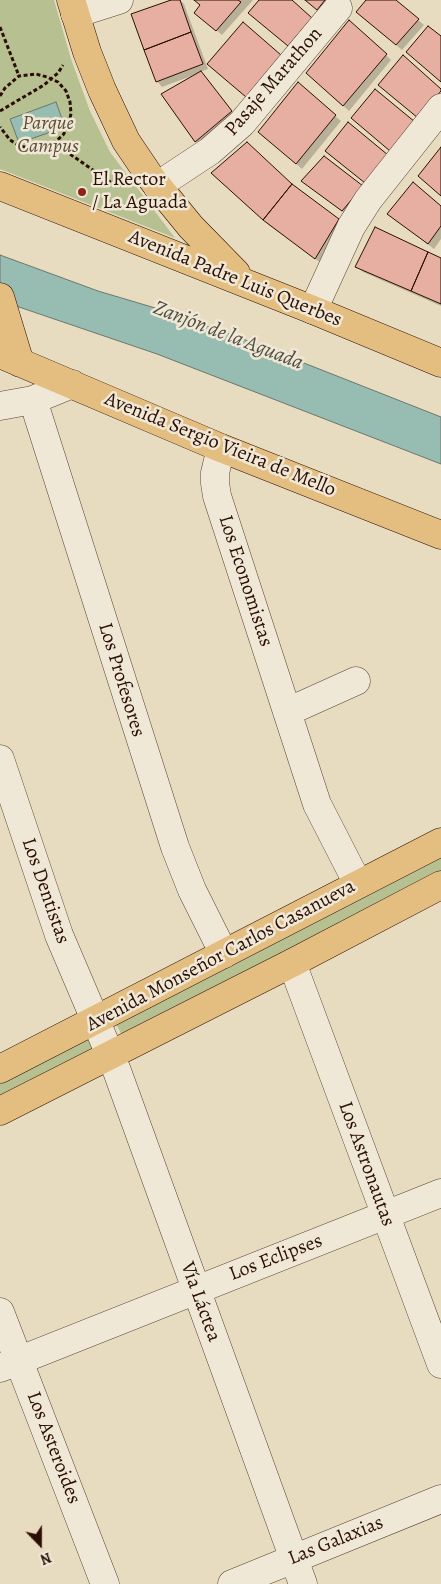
<!DOCTYPE html>
<html>
<head>
<meta charset="utf-8">
<style>
  body { margin:0 }
  #map { position:relative; width:441px; height:1584px; overflow:hidden; background:#e8dcc0; font-family:Alegreya,serif }
  canvas { display:block }
  .north { position:absolute; left:15px; top:1519px; width:50px; height:50px; -webkit-text-stroke:4px #f0e8d6; paint-order:stroke; rotate:158deg; font-size:14px; font-weight:700; line-height:20px; text-align:center; color:#2c0f04 }
  .north::after { content:''; display:block; margin:auto; width:18px; height:22px; background:#2c0f04; clip-path:polygon(50% 0,100% 100%,50% 72%,0 100%) }
</style>
</head>
<body>
<div id="map">
<canvas width="441" height="1584"></canvas>
<div class="north">N</div>
</div>
<script>
const c = document.querySelector('canvas').getContext('2d');
c.lineJoin = 'round';
function paint(path, color) { c.fillStyle = color; c.fill(path, 'evenodd'); }
const toPath = rows => new Path2D(rows.map(r => 'M' + r).join(''));
function stroke(path, color, width, dash) { c.strokeStyle = color; c.lineWidth = width; c.lineCap = dash ? 'butt' : 'round'; c.setLineDash(dash || []); c.stroke(path); }
function write(font, color, halo, rows, align = 'center') {
  c.font = font + ' Alegreya,serif'; c.lineWidth = 5; c.setLineDash([]); c.textBaseline = 'middle'; c.strokeStyle = halo; c.fillStyle = color; for (const [text, x, y, turn = 0] of rows) {
    c.save(); c.translate(x, y); c.rotate((+turn || 0) * Math.PI / 180); c.textAlign = isNaN(turn) ? turn : align; if (halo) c.strokeText(text, 0, 0); c.fillText(text, 0, 0); c.restore();
  }
}
paint(toPath([
  [0,0,54,0,71,59,90,111,110,152,175,238,0,169],
  [441,857,441,873,123,1037,116,1024],
  [88,1038,95,1051,0,1099,0,1083]
]), '#b7c091');
const water = toPath([
  [56,102,65,127,19,143,10,119,56,102],
  [0,255,98,291,162,310,243,339,441,417,441,464,157,354,16,306,0,298,0,255]
]);
paint(water, '#97bcb2');
stroke(water, '#6c776c', 1);
paint(toPath([
  [174,0,180,0,184,4,208,69,200,72,237,117,201,147,196,141,194,75,162,87,157,81],
  [194,0,253,0,222,35,202,18,201,5],
  [306,0,335,0,323,15],
  [368,0,394,0,424,25,402,50,363,18],
  [386,55,391,60,349,111,313,78],
  [335,116,341,121,302,169,265,137],
  [218,179,291,185,344,225,321,263,270,226],
  [309,186,362,187,348,216],
  [441,207,441,239,434,249,389,214],
  [441,258,441,306,363,272,357,266]
]), '#0003');
const building = toPath([
  [171,0,180,0,191,32,144,50,131,14,171,0],
  [194,0,238,0,241,2,216,31,194,13,200,5,194,0],
  [259,0,292,0,312,18,288,46,248,13,259,0],
  [305,0,325,0,317,10,305,0],
  [366,0,396,0,419,19,396,45,356,12,366,0],
  [349,20,387,54,343,106,306,73,349,20],
  [243,22,281,55,246,97,207,64,243,22],
  [428,26,441,36,441,82,406,52,428,26],
  [191,32,203,64,156,82,144,50,191,32],
  [403,55,441,89,441,91,418,118,378,85,403,55],
  [201,71,232,111,195,142,161,94,201,71],
  [298,82,336,115,296,164,258,132,298,82],
  [375,89,415,122,390,151,351,118,375,89],
  [348,122,388,155,365,183,325,151,348,122],
  [247,142,292,184,263,220,211,173,247,142],
  [441,147,441,196,418,176,441,147],
  [324,156,363,186,342,211,301,181,324,156],
  [413,182,441,206,441,226,428,244,387,214,413,182],
  [292,184,339,219,315,259,263,220,292,184],
  [375,227,428,252,411,291,355,267,375,227],
  [428,252,441,258,441,304,411,291,428,252]
]);
paint(building, '#e6afa1');
stroke(building, '#2c0f04', 1);
const minor = toPath([
  [75,14,119,0],
  [157,186,210,151,242,123,338,8],
  [313,310,351,227,368,200,441,108],
  [33,400,175,847,192,890,224,954],
  [0,406,33,400,72,384],
  [221,448,215,473,215,483,217,496,317,804,358,884],
  [287,712,356,681],
  [0,759,59,935,117,1071,303,1584],
  [292,963,441,1364],
  [0,1312,105,1584],
  [0,1368,441,1193],
  [232,1584,441,1499]
]);
const major = toPath([
  [71,0,87,52,102,90,126,141,151,178,191,227,236,273],
  [0,186,313,310,441,363],
  [0,297,20,363],
  [0,354,221,448,441,535],
  [0,1069,441,842],
  [0,1111,292,963,441,885]
]);
stroke(minor, '#5b4233', 29);
stroke(major, '#2c0f04', 29);
stroke(toPath([
  [0,27,19,76],
  [0,96,5,88,19,76,36,74,47,77,58,82,66,91,70,102,71,113,69,125,63,135,54,143,44,147,32,149,20,146,10,140,0,127],
  [0,111,44,85,58,73,63,65],
  [54,143,116,186,123,185]
]), '#2c0f04', 3, [4, 2.5]);
stroke(minor, '#f0e8d6', 28);
stroke(major, '#e4be80', 28);
for (const [x, y, r, color] of [
  [82,192,5,"#8f2418"]
]) { const dot = new Path2D(); dot.arc(x, y, r, 0, 2 * Math.PI); c.fillStyle = color; c.fill(dot); stroke(dot, '#f0e8d6', 2); }
write('20px', '#2c0f04', '#f0e8d6', [
  ["Pasaje Marathon",274,82,-49],
  ["Avenida Padre Luis Querbes",235,279,22],
  ["Avenida Sergio Vieira de Mello",220,445,22],
  ["Los Economistas",245,581,72],
  ["Los Profesores",121,680,73],
  ["Los Dentistas",45,891,71],
  ["Avenida Monseñor Carlos Casanueva",221,956,-28],
  ["Los Astronautas",366,1164,70],
  ["Los Eclipses",276,1258,-21],
  ["Vía Láctea",200,1302,70],
  ["Los Asteroides",53,1448,69],
  ["Las Galaxias",336,1541,-22]
]);
write('italic 20px', '#5d4d35', '#f0e8d6', [
  ["Parque",48,124],
  ["Campus",48,147]
]);
write('20px', '#2c0f04', '#f0e8d6', [
  ["El Rector",92,180],
  ["/ La Aguada",92,203]
], 'left');
write('italic 21px', '#514c41', '#f0e8d6', [
  ["Zanjón de la Aguada",228,336,21]
]);
</script>
</body>
</html>
